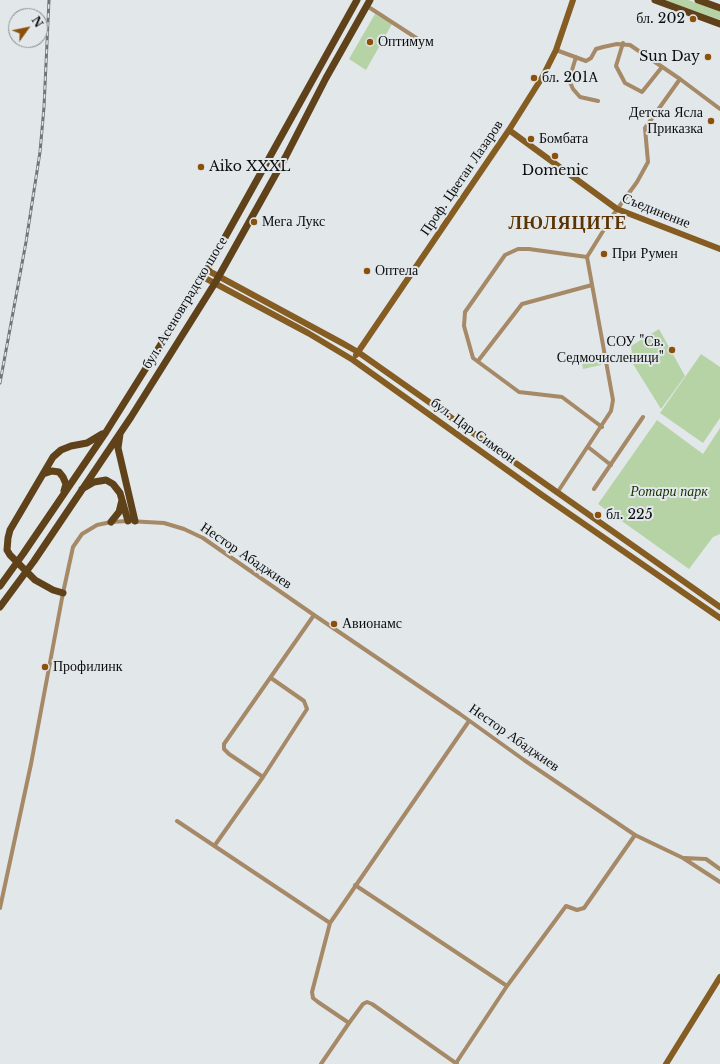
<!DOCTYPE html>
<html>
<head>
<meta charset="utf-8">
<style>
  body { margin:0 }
  #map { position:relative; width:720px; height:1064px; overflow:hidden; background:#e2e7ea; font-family:"Libre Baskerville",serif }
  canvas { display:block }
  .north { position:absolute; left:8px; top:8px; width:40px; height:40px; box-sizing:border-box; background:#e2e7ea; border:1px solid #8c9092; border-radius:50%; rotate:57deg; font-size:11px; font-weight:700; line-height:16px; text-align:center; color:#0c0d0e }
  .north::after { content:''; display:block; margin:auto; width:14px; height:18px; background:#8b510c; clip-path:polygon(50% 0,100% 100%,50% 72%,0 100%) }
</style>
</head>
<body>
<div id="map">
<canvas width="720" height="1064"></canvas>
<div class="north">N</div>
</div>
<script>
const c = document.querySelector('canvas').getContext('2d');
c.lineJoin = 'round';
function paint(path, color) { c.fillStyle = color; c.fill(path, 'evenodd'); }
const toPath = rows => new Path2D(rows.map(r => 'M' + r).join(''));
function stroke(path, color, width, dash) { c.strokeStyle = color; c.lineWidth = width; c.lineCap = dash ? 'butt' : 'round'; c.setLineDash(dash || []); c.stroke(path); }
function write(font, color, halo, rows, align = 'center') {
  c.font = font + ' "Libre Baskerville",serif'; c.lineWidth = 4; c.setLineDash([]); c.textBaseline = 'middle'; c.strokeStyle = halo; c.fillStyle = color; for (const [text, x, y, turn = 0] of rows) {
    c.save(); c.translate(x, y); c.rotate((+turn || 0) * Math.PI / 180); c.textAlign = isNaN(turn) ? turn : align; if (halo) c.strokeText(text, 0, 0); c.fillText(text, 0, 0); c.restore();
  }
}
paint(toPath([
  [665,0,688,0,708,7,720,12,720,20],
  [375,14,392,24,366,70,349,59],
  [659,329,685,376,661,409,633,364,631,346],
  [599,353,601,365,583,369,581,357],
  [701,354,720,367,720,418,703,443,660,413],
  [657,420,703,454,720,428,720,534,713,537,689,569,598,504]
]), '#b6d3a5');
stroke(toPath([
  [367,6,421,41],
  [623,43,616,66,625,83,642,92,662,67],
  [556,50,586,61,591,58,596,49,603,47,617,44,630,45,680,79,720,109],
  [576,57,569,80,573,89,580,97,598,101],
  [587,257,529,249,518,249,505,255,465,312,464,326,473,358,519,392,562,397,602,427],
  [478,361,522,304,592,285],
  [588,447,611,465],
  [594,489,643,417],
  [557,493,611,411,613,400,587,257,613,215,637,182,648,162,645,128,680,79],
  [263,777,229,754,224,749,224,744,314,615],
  [177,821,330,923],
  [215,845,263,777,307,709,304,701,271,678],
  [684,858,706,859,720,869],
  [355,885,507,986],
  [0,908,31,764,63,593,73,547,82,534,97,525,111,522,128,521,164,523,184,529,203,538,314,615,460,714,524,760,635,835,683,858,720,882],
  [349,1023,318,1002,313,998,312,992,330,923,469,721],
  [456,1063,507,986,566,906,577,910,584,908,635,835],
  [321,1064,349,1023,363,1004,367,1002,372,1004,457,1064]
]), '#a68966', 4);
stroke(toPath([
  [509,130,617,209,720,249],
  [207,270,342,343,358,352,720,607],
  [203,277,308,333,353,360,542,495,720,618],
  [356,355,509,130,543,76,556,50,573,0],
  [666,1064,720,977]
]), '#855c22', 6);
stroke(toPath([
  [655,0,720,24],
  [698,0,720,8],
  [120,434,118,448,135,521],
  [43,474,52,471,59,472,63,477,66,484,64,491],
  [82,489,94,482,106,480,113,484,120,493,128,521],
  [111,522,119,512,122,500],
  [0,586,23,554,106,432,203,277,357,0],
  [63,593,53,590,35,580,10,555,7,550,8,538,10,530,53,457,61,450,71,446,87,443,102,434],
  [0,607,34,561,131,417,215,283,286,156,326,78,370,0]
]), '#5f421a', 7);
const rail = toPath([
  [0,383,26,242,40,152,44,107,49,0]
]);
stroke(rail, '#727577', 3);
stroke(rail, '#e2e7ea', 1.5, [4.5]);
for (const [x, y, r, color] of [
  [693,19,4,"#8b510c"],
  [370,42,4,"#8b510c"],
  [708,57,4,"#8b510c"],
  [534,78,4,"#8b510c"],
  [711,121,4,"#8b510c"],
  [531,139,4,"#8b510c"],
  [555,156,4,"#8b510c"],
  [201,167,4,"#8b510c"],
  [254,222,4,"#8b510c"],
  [604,254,4,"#8b510c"],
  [367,271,4,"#8b510c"],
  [672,350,4,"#8b510c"],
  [598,515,4,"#8b510c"],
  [334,624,4,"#8b510c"],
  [45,667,4,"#8b510c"]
]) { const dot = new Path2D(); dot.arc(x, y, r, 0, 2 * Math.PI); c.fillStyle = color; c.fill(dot); stroke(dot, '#e2e7ea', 1.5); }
write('14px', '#0c0d0e', '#e2e7ea', [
  ["бл. 202",685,19,"right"],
  ["Оптимум",378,42],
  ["Sun Day",700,57,"right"],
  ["бл. 201А",542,78],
  ["Детска Ясла",703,113,"right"],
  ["Приказка",703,129,"right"],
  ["Бомбата",539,139],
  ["Aiko XXXL",209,167],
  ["Domenic",555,171,"center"],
  ["Мега Лукс",262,222],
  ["При Румен",612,254],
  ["Оптела",375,271],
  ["СОУ \"Св.",664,342,"right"],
  ["Седмочисленици\"",664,358,"right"],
  ["бл. 225",606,515],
  ["Авионамс",342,624],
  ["Профилинк",53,667]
], 'left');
write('14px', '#0c0d0e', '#e2e7ea', [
  ["Проф. Цветан Лазаров",462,178,-56],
  ["Съединение",656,211,22],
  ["бул. Асеновградско шосе",185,303,-59],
  ["бул. Цар Симеон",473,431,36],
  ["Нестор Абаджиев",246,556,34],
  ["Нестор Абаджиев",514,738,35]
]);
write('italic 14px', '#163200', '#e2e7ea', [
  ["Ротари парк",669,492]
]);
c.letterSpacing = '1px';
write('bold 18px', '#5b3304', '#e2e7ea', [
  ["ЛЮЛЯЦИТЕ",568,224]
]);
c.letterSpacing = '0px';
</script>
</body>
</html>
